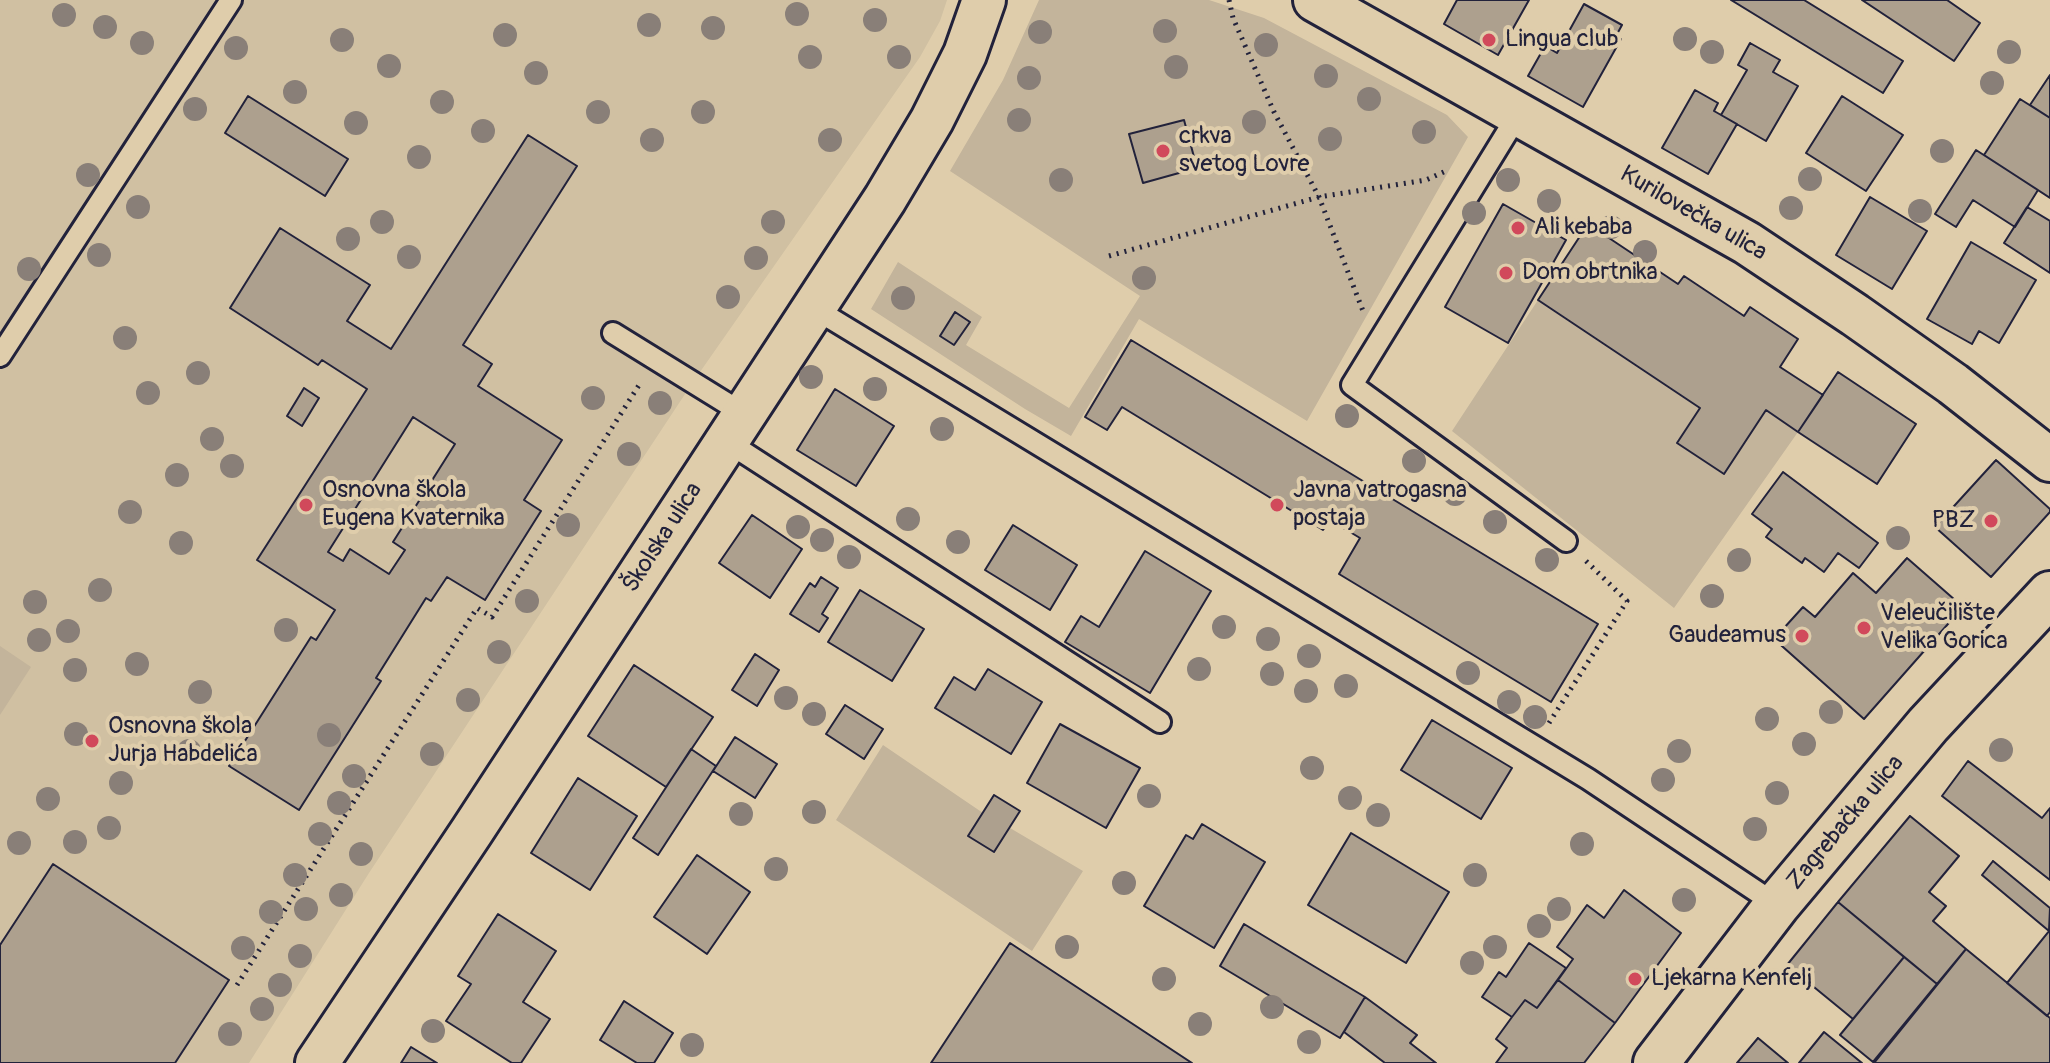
<!DOCTYPE html>
<html>
<head>
<meta charset="utf-8">
<style>
  body { margin:0 }
  canvas { display:block; background:#dfcdab }
</style>
</head>
<body>
<canvas width="2050" height="1063"></canvas>
<script>
const c = document.querySelector('canvas').getContext('2d');
c.lineJoin = 'round';
function paint(path, color) { c.fillStyle = color; c.fill(path, 'evenodd'); }
const toPath = rows => new Path2D(rows.map(r => 'M' + r).join(''));
function stroke(path, color, width, dash) { c.strokeStyle = color; c.lineWidth = width; c.lineCap = dash ? 'butt' : 'round'; c.setLineDash(dash || []); c.stroke(path); }
function write(font, color, halo, rows, align = 'center') {
  c.font = font + ' Pangolin,sans-serif'; c.lineWidth = 8; c.setLineDash([]); c.textBaseline = 'middle'; c.strokeStyle = halo; c.fillStyle = color; for (const [text, x, y, turn = 0] of rows) {
    c.save(); c.translate(x, y); c.rotate((+turn || 0) * Math.PI / 180); c.textAlign = isNaN(turn) ? turn : align; if (halo) c.strokeText(text, 0, 0); c.fillText(text, 0, 0); c.restore();
  }
}
paint(toPath([
  [0,0,947,0,940,21,920,57,693,382,369,873,249,1063,0,1063]
]), '#d0c0a2');
paint(toPath([
  [1039,0,1209,0,1264,18,1447,115,1468,137,1307,421,1139,319,1071,436,1025,409,871,309,898,262,982,317,966,345,1069,408,1140,296,950,171,1003,80],
  [1538,300,1700,408,1677,443,1724,473,1766,410,1798,432,1674,608,1452,431],
  [0,646,31,667,0,715],
  [883,745,983,813,969,836,994,852,1010,828,1083,871,1032,951,836,820]
]), '#c3b49b');
const building = toPath([
  [1457,0,1529,0,1498,55,1444,24,1457,0],
  [1731,0,1804,0,1903,61,1883,93,1731,0],
  [1862,0,1947,0,1980,23,1954,61,1862,0],
  [1584,4,1622,25,1616,36,1621,39,1583,107,1528,76,1545,46,1557,53,1584,4],
  [1750,43,1780,60,1773,72,1798,86,1766,141,1721,115,1747,70,1738,65,1750,43],
  [2050,75,2050,118,2030,105,2050,75],
  [1695,90,1718,103,1714,111,1737,124,1708,174,1662,148,1695,90],
  [248,96,348,159,325,196,225,133,248,96],
  [1842,96,1903,135,1866,191,1806,153,1842,96],
  [2020,99,2050,118,2050,198,1984,155,2020,99],
  [1184,120,1197,168,1143,183,1129,134,1184,120],
  [528,135,577,166,463,345,492,364,478,386,562,440,524,500,541,511,485,600,447,577,431,601,426,598,376,678,381,681,299,810,229,766,311,637,316,640,335,610,257,560,367,389,322,360,318,365,230,308,280,228,370,285,347,321,391,349,528,135],
  [413,417,455,444,393,542,405,550,389,574,350,549,343,561,328,552,413,417],
  [1976,150,2038,190,2015,227,1973,200,1956,227,1935,214,1976,150],
  [1870,197,1927,231,1892,289,1836,255,1870,197],
  [1503,204,1566,240,1508,343,1445,307,1503,204],
  [2027,207,2050,221,2050,273,2004,243,2027,207],
  [1588,224,1678,284,1684,276,1744,316,1750,307,1798,339,1780,367,1823,395,1798,432,1766,410,1724,474,1677,443,1700,408,1538,300,1588,224],
  [1971,242,2036,280,1999,343,1979,331,1972,344,1927,319,1971,242],
  [955,312,970,322,954,345,940,336,955,312],
  [1131,340,1598,624,1551,702,1339,574,1360,538,1330,520,1323,530,1122,407,1107,430,1085,417,1131,340],
  [1838,372,1916,424,1877,484,1798,432,1838,372],
  [304,388,319,398,302,426,287,416,304,388],
  [835,389,894,426,856,486,797,450,835,389],
  [1996,460,2050,509,2050,512,1991,577,1935,527,1996,460],
  [1783,472,1878,543,1859,568,1838,553,1824,572,1805,558,1802,563,1766,537,1772,529,1752,514,1783,472],
  [752,515,802,549,770,598,719,563,752,515],
  [1013,525,1077,565,1050,610,985,570,1013,525],
  [1145,551,1211,591,1150,693,1065,642,1081,616,1099,627,1145,551],
  [1907,558,1963,607,1864,719,1774,639,1803,607,1815,617,1853,573,1876,593,1907,558],
  [821,577,838,588,822,614,828,618,819,632,790,614,810,583,815,587,821,577],
  [860,590,924,629,892,681,828,642,860,590],
  [755,654,779,670,757,706,732,690,755,654],
  [634,665,713,717,666,787,588,736,634,665],
  [988,669,1042,702,1011,754,935,708,954,677,975,690,988,669],
  [845,705,883,729,864,759,826,734,845,705],
  [1432,720,1512,768,1481,819,1401,770,1432,720],
  [1060,724,1140,768,1106,828,1027,783,1060,724],
  [735,737,777,764,755,798,713,771,735,737],
  [691,749,716,766,658,855,633,838,691,749],
  [1968,761,2042,818,2050,808,2050,880,1942,796,1968,761],
  [578,778,637,816,590,890,531,853,578,778],
  [994,795,1020,811,994,852,968,836,994,795],
  [1910,816,1959,856,1929,892,1946,906,1933,921,1966,949,1937,984,1838,902,1910,816],
  [1202,824,1265,862,1214,948,1144,906,1186,835,1193,839,1202,824],
  [1351,833,1449,892,1406,963,1308,905,1351,833],
  [697,855,750,892,707,954,654,917,697,855],
  [1993,861,2050,908,2049,931,1982,875,1993,861],
  [53,864,229,980,175,1063,0,1063,0,945,53,864],
  [1624,890,1681,933,1615,1023,1558,980,1573,959,1557,947,1587,905,1604,918,1624,890],
  [1838,902,1904,957,1853,1019,1787,965,1838,902],
  [498,914,556,951,523,1002,550,1019,521,1063,512,1063,446,1021,471,984,458,976,498,914],
  [1244,924,1365,997,1340,1038,1220,966,1244,924],
  [2050,930,2050,1012,2047,1016,2007,983,2050,930],
  [1010,943,1192,1063,931,1063,1010,943],
  [1529,943,1566,968,1537,1008,1525,1000,1512,1017,1482,997,1499,972,1506,977,1529,943],
  [1966,949,2050,1018,2050,1063,1874,1063,1966,949],
  [1904,957,1937,984,1873,1062,1840,1035,1904,957],
  [1558,980,1615,1023,1584,1063,1496,1063,1507,1048,1496,1039,1512,1017,1525,1000,1537,1008,1558,980],
  [1365,997,1417,1035,1410,1043,1436,1063,1385,1063,1344,1032,1365,997],
  [624,1001,673,1033,654,1063,637,1063,600,1040,624,1001],
  [1824,1032,1862,1063,1799,1063,1824,1032],
  [1758,1038,1788,1063,1737,1063,1758,1038],
  [411,1047,437,1063,401,1063,411,1047]
]);
paint(building, '#ada08e');
stroke(building, '#22223b', 2);
const lane = toPath([
  [1519,113,1352,385,1566,541],
  [812,307,1588,779,1777,905],
  [613,333,744,414],
  [0,356,231,0],
  [726,441,1160,722]
]);
const street = toPath([
  [1315,0,1747,243,1855,315,1953,384,2050,460],
  [317,1063,472,831,885,199,932,120,965,54,984,0]
]);
const secondary = toPath([
  [1656,1063,1777,905,1928,725,2050,594]
]);
stroke(lane, '#22223b', 26);
stroke(street, '#22223b', 48);
stroke(secondary, '#22223b', 50);
stroke(toPath([
  [1229,0,1233,18,1274,112,1319,197,1363,311],
  [1109,256,1319,197,1426,180,1448,170],
  [1549,723,1627,601,1586,561],
  [237,985,477,608,492,617,641,382]
]), '#22223b', 5, [2, 6]);
stroke(lane, '#dfcdab', 20);
stroke(street, '#dfcdab', 42);
stroke(secondary, '#dfcdab', 44);
c.fillStyle = '#897f78';
for (const [x, y] of [
  [797,14],
  [64,15],
  [875,20],
  [649,25],
  [105,27],
  [713,28],
  [1165,31],
  [1040,32],
  [505,35],
  [1685,39],
  [342,40],
  [142,43],
  [1266,45],
  [236,48],
  [1712,52],
  [2009,52],
  [810,57],
  [899,57],
  [389,66],
  [1176,67],
  [536,73],
  [1326,76],
  [1029,78],
  [1992,83],
  [295,92],
  [1369,99],
  [442,102],
  [195,109],
  [598,112],
  [703,112],
  [1019,120],
  [1254,122],
  [356,123],
  [483,131],
  [1424,132],
  [1330,139],
  [652,140],
  [830,140],
  [1942,151],
  [419,157],
  [88,175],
  [1810,179],
  [1061,180],
  [1508,180],
  [1549,201],
  [138,207],
  [1791,208],
  [1920,211],
  [1474,213],
  [382,222],
  [773,222],
  [1611,227],
  [348,239],
  [1645,252],
  [99,255],
  [409,257],
  [756,258],
  [29,269],
  [1144,278],
  [728,297],
  [903,298],
  [125,338],
  [198,373],
  [811,377],
  [875,389],
  [148,393],
  [593,398],
  [660,403],
  [1347,416],
  [942,429],
  [212,439],
  [629,454],
  [1414,461],
  [232,466],
  [177,475],
  [1455,494],
  [130,512],
  [908,519],
  [1495,522],
  [568,525],
  [798,527],
  [1898,538],
  [822,540],
  [958,542],
  [181,543],
  [849,557],
  [1547,560],
  [1739,560],
  [100,590],
  [1712,596],
  [527,601],
  [35,602],
  [1224,627],
  [286,630],
  [68,631],
  [1268,639],
  [39,640],
  [499,652],
  [1309,656],
  [137,664],
  [1199,669],
  [75,670],
  [1468,673],
  [1272,674],
  [1346,686],
  [1306,691],
  [200,692],
  [786,698],
  [468,700],
  [1509,702],
  [1831,712],
  [814,714],
  [1535,717],
  [1767,719],
  [76,734],
  [329,735],
  [1804,744],
  [2001,750],
  [189,751],
  [1679,751],
  [432,754],
  [1312,768],
  [354,776],
  [1663,780],
  [121,783],
  [1777,793],
  [1149,796],
  [1350,798],
  [48,799],
  [339,803],
  [814,812],
  [741,814],
  [1378,815],
  [109,828],
  [1755,829],
  [320,834],
  [75,842],
  [19,843],
  [1582,844],
  [361,854],
  [776,869],
  [295,875],
  [1475,875],
  [1124,883],
  [341,895],
  [1684,900],
  [306,909],
  [1559,909],
  [271,912],
  [1539,926],
  [1067,947],
  [1495,947],
  [243,948],
  [300,956],
  [1472,963],
  [1164,979],
  [280,985],
  [1272,1007],
  [262,1009],
  [1200,1024],
  [433,1031],
  [230,1034],
  [1309,1042],
  [692,1045]
]) { c.beginPath(); c.arc(x, y, 12, 0, 2 * Math.PI); c.fill(); }
for (const [x, y, r, color] of [
  [1489,40,8,"#d1495b"],
  [1163,151,8,"#d1495b"],
  [1518,228,8,"#d1495b"],
  [1506,273,8,"#d1495b"],
  [306,505,8,"#d1495b"],
  [1277,505,8,"#d1495b"],
  [1991,521,8,"#d1495b"],
  [1864,628,8,"#d1495b"],
  [1802,636,8,"#d1495b"],
  [92,741,8,"#d1495b"],
  [1635,979,8,"#d1495b"]
]) { const dot = new Path2D(); dot.arc(x, y, r, 0, 2 * Math.PI); c.fillStyle = color; c.fill(dot); stroke(dot, '#dfcdab', 3); }
write('24px', '#22223b', '#dfcdab', [
  ["Lingua club",1505,40],
  ["crkva",1179,137],
  ["svetog Lovre",1179,165],
  ["Ali kebaba",1534,228],
  ["Dom obrtnika",1522,273],
  ["Osnovna škola",322,491],
  ["Eugena Kvaternika",322,519],
  ["Javna vatrogasna",1293,491],
  ["postaja",1293,519],
  ["PBZ",1975,521,"right"],
  ["Veleučilište",1880,614],
  ["Velika Gorica",1880,642],
  ["Gaudeamus",1786,636,"right"],
  ["Osnovna škola",108,727],
  ["Jurja Habdelića",108,755],
  ["Ljekarna Kenfelj",1651,979]
], 'left');
write('24px', '#22223b', '#dfcdab', [
  ["Kurilovečka ulica",1693,214,30],
  ["Školska ulica",663,538,-57],
  ["Zagrebačka ulica",1846,823,-50]
]);
</script>
</body>
</html>
